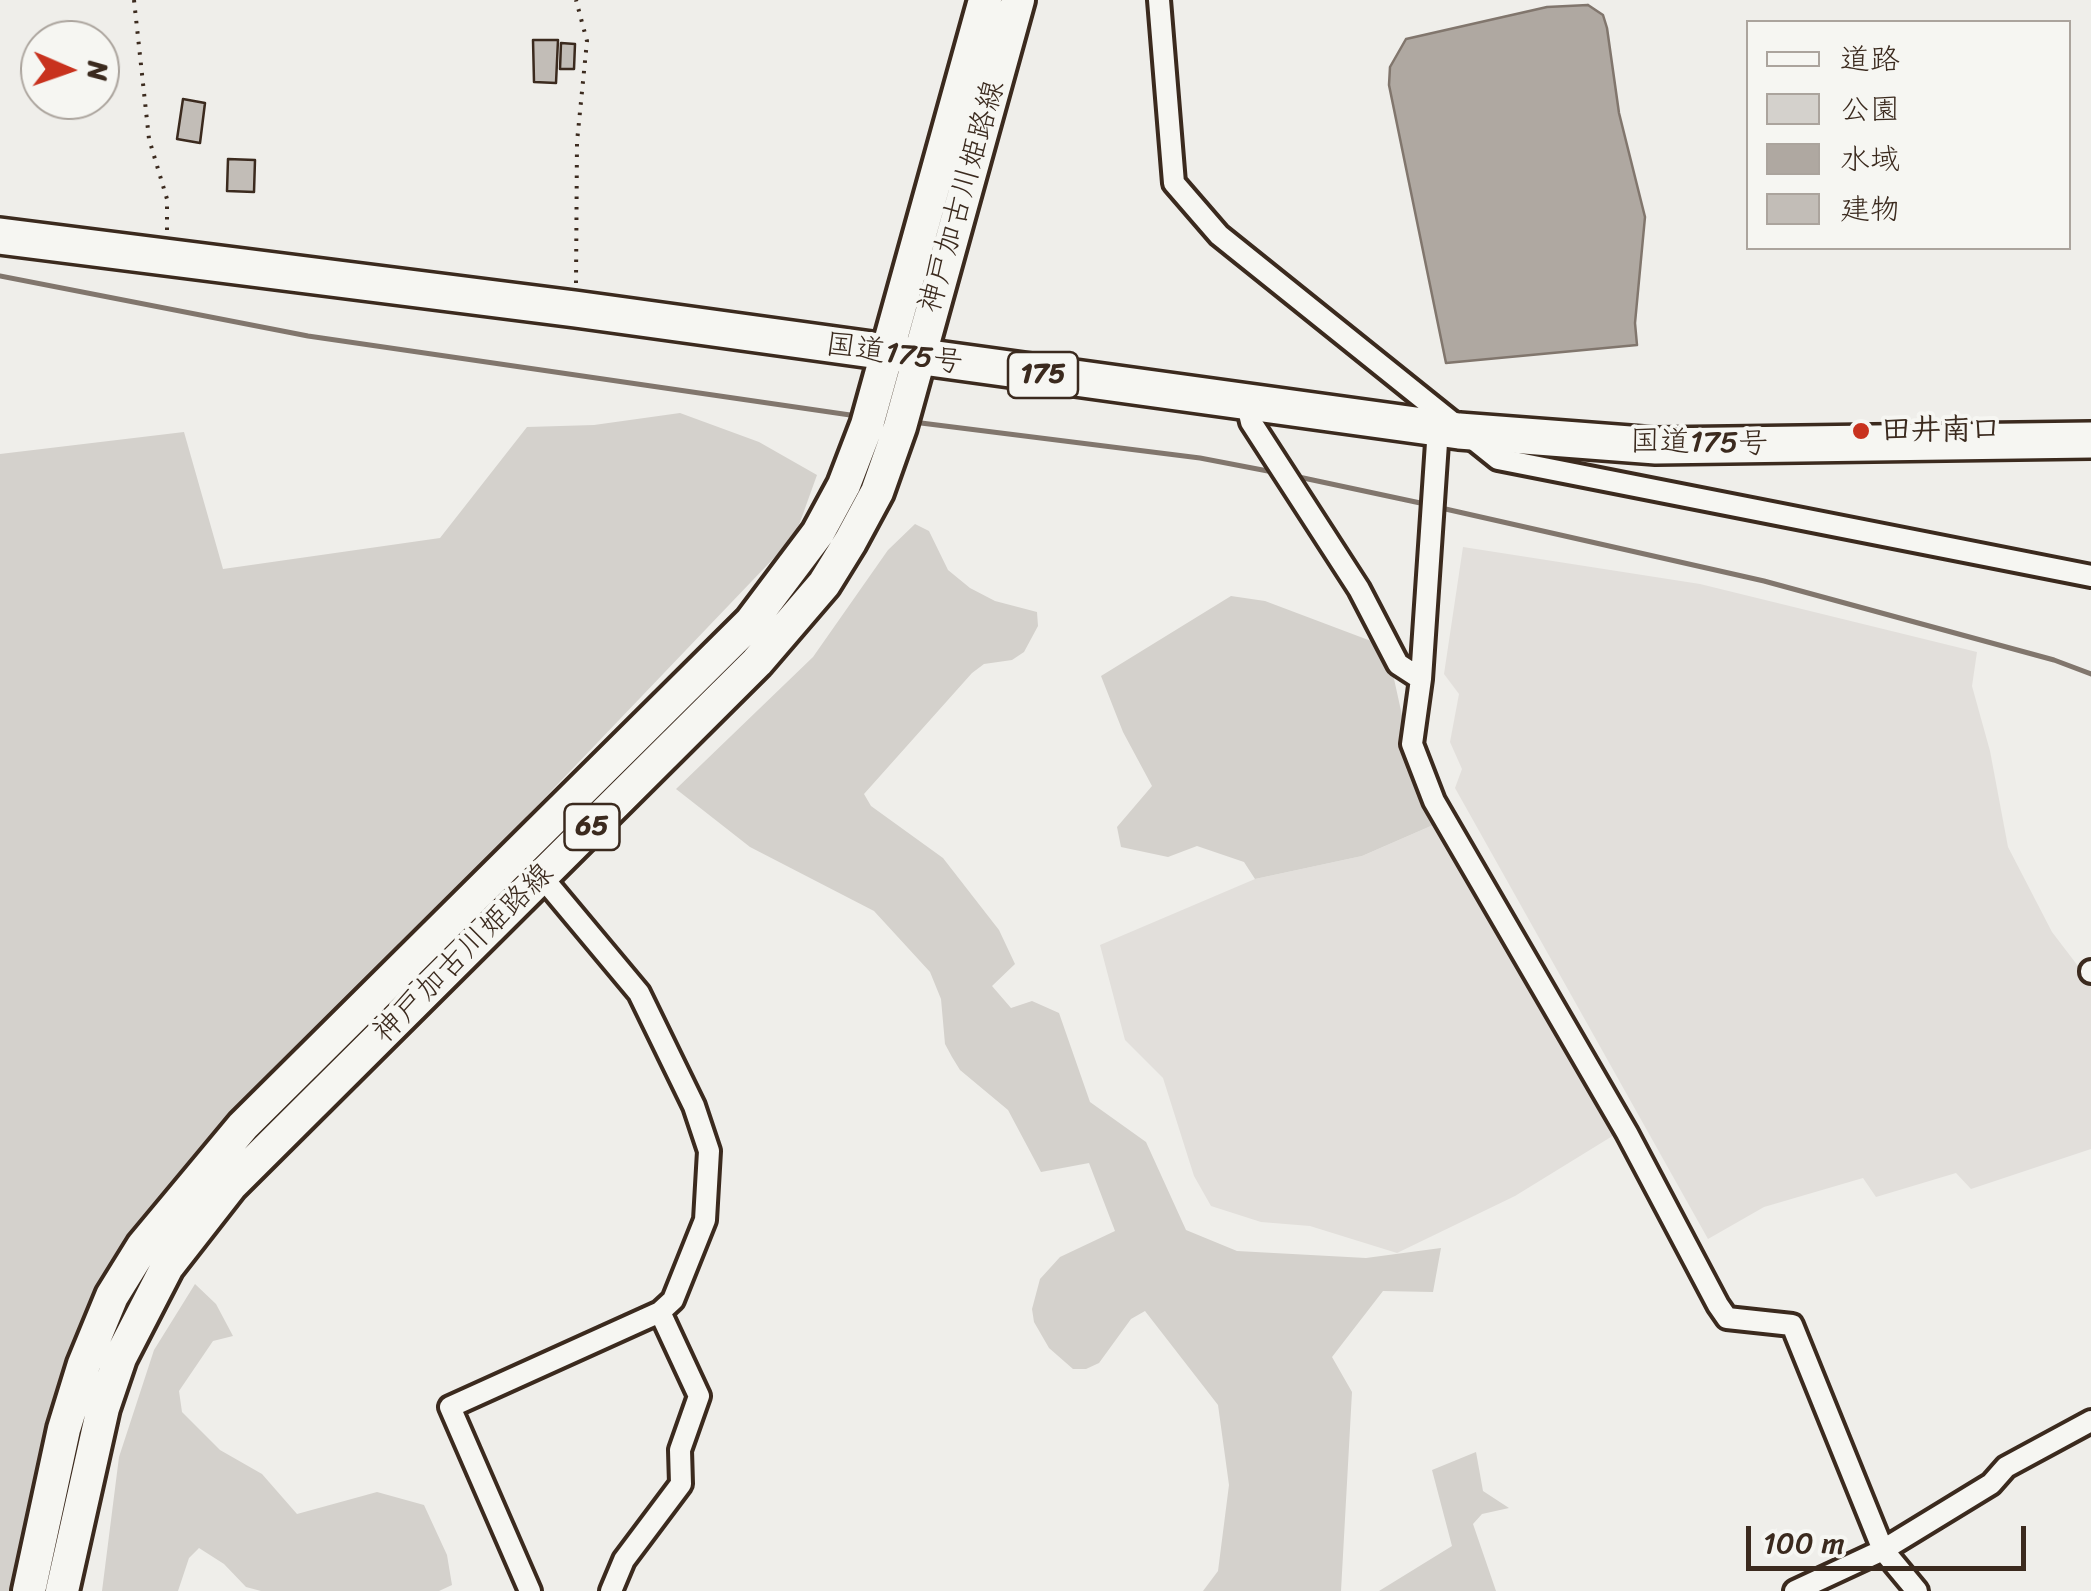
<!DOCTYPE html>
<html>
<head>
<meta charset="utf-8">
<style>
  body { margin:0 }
  #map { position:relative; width:2091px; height:1591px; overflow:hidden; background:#efeeea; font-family:Sriracha,"Klee One",sans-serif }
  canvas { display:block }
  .legend { position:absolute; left:1746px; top:20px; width:325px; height:230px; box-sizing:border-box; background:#f6f6f2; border:2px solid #aba49d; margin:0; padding:12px 18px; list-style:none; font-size:30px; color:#3b2a1e }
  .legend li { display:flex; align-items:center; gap:20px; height:50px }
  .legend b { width:50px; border:2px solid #aba49d }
  .north { position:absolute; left:20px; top:20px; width:100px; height:100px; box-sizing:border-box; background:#f6f6f2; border:2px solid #aba49d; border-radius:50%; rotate:92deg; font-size:28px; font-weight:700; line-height:40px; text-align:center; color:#3b2a1e }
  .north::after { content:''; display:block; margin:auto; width:35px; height:45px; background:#c8321e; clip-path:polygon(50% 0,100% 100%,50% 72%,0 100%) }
  .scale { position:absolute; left:1746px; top:1526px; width:280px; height:45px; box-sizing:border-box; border:5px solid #3b2a1e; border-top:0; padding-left:12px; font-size:30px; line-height:35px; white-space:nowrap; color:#3b2a1e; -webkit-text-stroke:8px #f6f6f2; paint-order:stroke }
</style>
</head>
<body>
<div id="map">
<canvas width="2091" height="1591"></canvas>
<ul class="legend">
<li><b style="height:12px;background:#f6f6f2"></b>道路</li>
<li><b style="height:28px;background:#d4d1cc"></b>公園</li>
<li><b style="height:28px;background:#afa8a1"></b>水域</li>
<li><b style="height:28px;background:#c2bdb7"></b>建物</li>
</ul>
<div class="north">N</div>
<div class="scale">100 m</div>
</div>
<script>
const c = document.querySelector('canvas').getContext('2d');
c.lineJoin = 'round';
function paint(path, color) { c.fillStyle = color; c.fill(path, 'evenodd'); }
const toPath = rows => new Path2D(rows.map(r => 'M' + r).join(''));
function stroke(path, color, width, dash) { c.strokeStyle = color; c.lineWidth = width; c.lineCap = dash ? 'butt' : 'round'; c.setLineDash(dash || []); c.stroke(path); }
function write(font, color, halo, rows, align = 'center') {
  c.font = font + ' Sriracha,"Klee One",sans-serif'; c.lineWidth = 8; c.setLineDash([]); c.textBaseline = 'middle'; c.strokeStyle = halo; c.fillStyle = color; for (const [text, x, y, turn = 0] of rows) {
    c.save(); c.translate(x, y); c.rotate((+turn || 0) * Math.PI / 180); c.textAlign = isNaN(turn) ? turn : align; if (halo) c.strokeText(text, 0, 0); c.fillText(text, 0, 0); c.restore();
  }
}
paint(toPath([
  [1463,547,1700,584,1977,652,1972,686,1990,751,2008,847,2052,932,2091,983,2091,1149,1971,1189,1956,1173,1876,1197,1863,1178,1764,1207,1708,1239,1455,788,1462,769,1450,742,1459,694,1444,674],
  [1440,822,1619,1132,1515,1196,1397,1253,1310,1226,1261,1222,1211,1206,1194,1176,1163,1078,1125,1040,1100,945,1255,879,1362,856]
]), '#e2dfdb');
paint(toPath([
  [680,413,759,442,817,475,795,536,138,1223,72,1344,17,1591,0,1591,0,454,184,432,223,569,440,538,527,427,594,425],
  [915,524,929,531,948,570,970,588,995,601,1037,612,1038,626,1024,652,1012,660,984,664,972,673,864,794,871,806,943,858,999,930,1015,964,992,986,1011,1008,1032,1001,1059,1013,1090,1102,1146,1142,1186,1230,1237,1251,1366,1258,1441,1248,1433,1292,1383,1291,1332,1357,1352,1392,1341,1591,1203,1591,1218,1571,1229,1485,1218,1405,1145,1311,1131,1319,1099,1363,1086,1369,1073,1369,1049,1348,1034,1322,1032,1309,1040,1279,1060,1257,1115,1231,1089,1163,1041,1172,1008,1110,960,1070,952,1057,945,1044,941,999,930,972,874,911,750,847,676,789,813,657,888,550],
  [1231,596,1265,601,1387,647,1407,738,1440,822,1362,856,1255,879,1244,862,1197,846,1168,857,1121,847,1117,827,1152,786,1123,732,1101,676],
  [195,1284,216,1304,233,1336,213,1341,179,1391,182,1412,220,1450,262,1474,297,1514,377,1492,424,1505,447,1555,452,1585,439,1591,261,1591,246,1587,224,1564,199,1548,189,1558,178,1591,102,1591,119,1457,154,1350],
  [1476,1452,1483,1491,1509,1508,1482,1514,1473,1524,1496,1591,1379,1591,1452,1546,1432,1470]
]), '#d4d1cc');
const water = toPath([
  [1588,5,1603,15,1607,28,1619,113,1645,217,1635,323,1637,345,1446,363,1389,85,1390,67,1406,39,1547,7,1588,5]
]);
paint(water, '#afa8a1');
stroke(water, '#81766d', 2.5);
stroke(toPath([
  [0,276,308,336,857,416],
  [913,422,1200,458,1273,472],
  [1294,476,1425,504],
  [1441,508,1764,581,2054,660,2091,674]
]), '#81766d', 5);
const building = toPath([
  [533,40,558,40,556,83,534,82,533,40],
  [561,43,575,44,574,69,560,69,561,43],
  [183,99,205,103,200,143,177,139,183,99],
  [228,159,255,160,254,192,227,191,228,159]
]);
paint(building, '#c2bdb7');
stroke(building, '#3b2a1e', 2.5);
const minor = toPath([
  [1159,0,1174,183,1219,235,1498,459,2091,576],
  [1246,400,1251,422,1359,589,1398,664,1421,679,1412,744,1434,801,1627,1133,1718,1305,1727,1318,1792,1325,1883,1550,1917,1591],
  [1421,679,1438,428],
  [2091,971,2091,972],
  [530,1591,450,1407,660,1312,673,1300,705,1220,709,1151,694,1106,639,993,542,877],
  [611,1591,624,1560,681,1484,680,1450,699,1396,660,1312],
  [1795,1591,1883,1550,1991,1484,2006,1467,2091,1421]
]);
const primary = toPath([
  [29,1591,64,1429,84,1364,112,1296,143,1246,243,1126,751,622,818,533,844,485,867,425,985,0],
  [62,1591,103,1408,120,1358,167,1267,231,1185,757,662,824,584,850,542,877,492,900,427,1018,0]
]);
const trunk = toPath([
  [0,236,575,309,1459,431,1656,446,2091,440]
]);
stroke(minor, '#3b2a1e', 28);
stroke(primary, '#3b2a1e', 40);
stroke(trunk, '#3b2a1e', 42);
stroke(toPath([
  [134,0,149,139,167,199,167,232],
  [576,283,577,142,587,41,576,0]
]), '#3b2a1e', 4, [2.5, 8]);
stroke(minor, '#f6f6f2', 20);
stroke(primary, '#f6f6f2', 32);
stroke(trunk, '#f6f6f2', 35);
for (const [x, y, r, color] of [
  [1861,431,10,"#c8321e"]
]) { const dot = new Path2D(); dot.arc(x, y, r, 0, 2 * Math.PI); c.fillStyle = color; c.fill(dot); stroke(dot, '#f6f6f2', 4); }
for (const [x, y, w] of [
  [1043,375,70],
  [592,827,55]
]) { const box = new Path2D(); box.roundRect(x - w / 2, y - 23, w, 46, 8); c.fillStyle = '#f6f6f2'; c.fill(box); stroke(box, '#3b2a1e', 2.5); }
write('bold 28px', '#3b2a1e', null, [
  ["175",1043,375],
  ["65",592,827]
]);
write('30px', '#3b2a1e', '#f6f6f2', [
  ["神戸加古川姫路線",963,197,-74],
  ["国道175号",894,355,8],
  ["国道175号",1699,444,1],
  ["神戸加古川姫路線",464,954,-45]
]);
write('bold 30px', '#3b2a1e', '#f6f6f2', [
  ["田井南口",1881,431]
], 'left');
</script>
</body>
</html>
